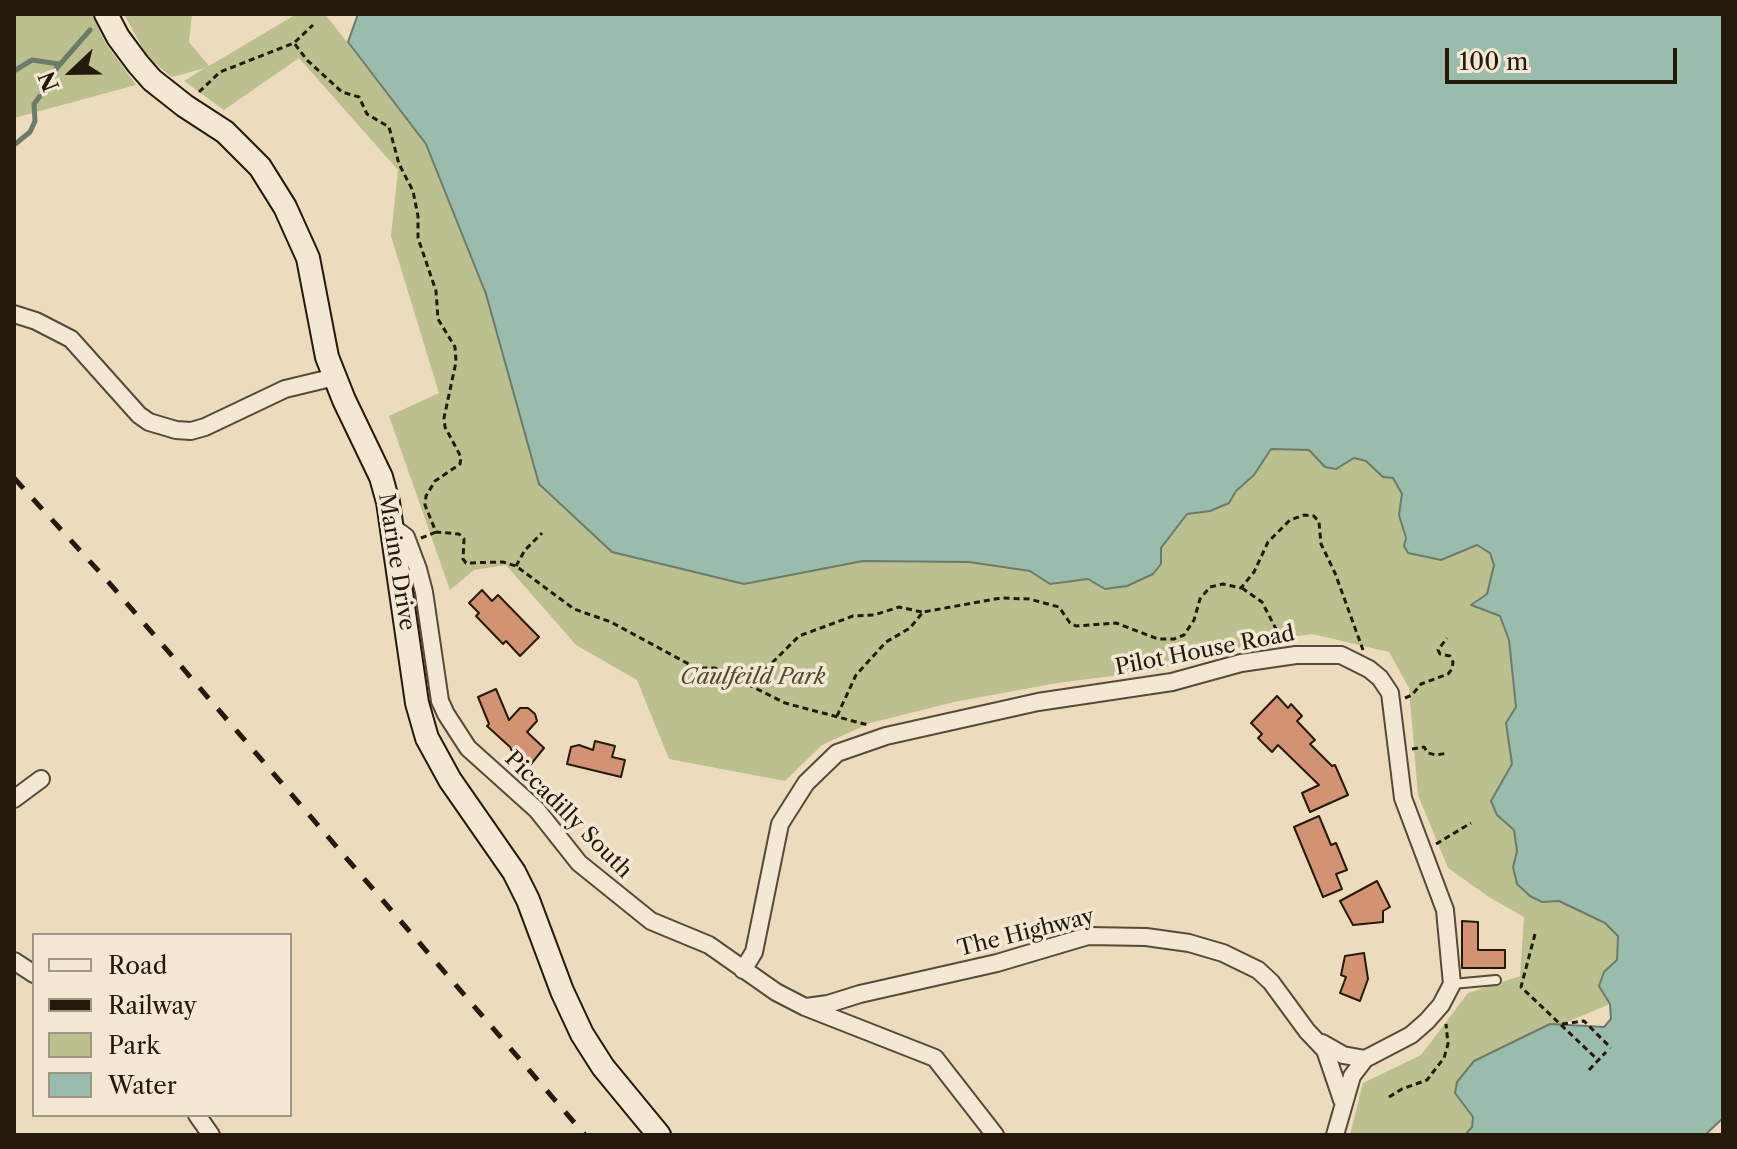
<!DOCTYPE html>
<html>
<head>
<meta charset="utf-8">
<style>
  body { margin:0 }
  #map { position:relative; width:1737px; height:1149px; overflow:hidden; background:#eddbbd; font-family:"Libre Caslon Text",serif }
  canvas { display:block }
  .frame { position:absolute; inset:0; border:16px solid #241a0c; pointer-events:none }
  .legend { position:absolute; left:32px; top:933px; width:260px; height:184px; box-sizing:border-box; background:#f3e8d4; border:2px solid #a09684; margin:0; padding:10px 14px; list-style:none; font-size:24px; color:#241a0c }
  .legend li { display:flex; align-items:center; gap:16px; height:40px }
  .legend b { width:40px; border:2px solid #a09684 }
  .north { position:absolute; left:32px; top:32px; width:80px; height:80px; -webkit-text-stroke:6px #f3e8d4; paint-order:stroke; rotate:248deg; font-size:22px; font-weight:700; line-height:32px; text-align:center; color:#241a0c }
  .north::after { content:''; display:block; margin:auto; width:28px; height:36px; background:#241a0c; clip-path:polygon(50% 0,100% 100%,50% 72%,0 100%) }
  .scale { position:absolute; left:1445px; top:48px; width:232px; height:36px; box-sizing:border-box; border:4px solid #241a0c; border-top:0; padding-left:10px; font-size:24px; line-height:28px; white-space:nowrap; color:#241a0c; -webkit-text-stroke:6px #f3e8d4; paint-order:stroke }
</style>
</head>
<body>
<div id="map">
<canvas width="1737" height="1149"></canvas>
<div class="frame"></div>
<ul class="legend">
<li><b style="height:10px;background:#f3e8d4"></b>Road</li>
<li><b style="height:10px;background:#241a0c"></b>Railway</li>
<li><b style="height:22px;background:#bcbf8e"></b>Park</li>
<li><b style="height:22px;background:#9abcac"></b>Water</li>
</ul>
<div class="north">N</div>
<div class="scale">100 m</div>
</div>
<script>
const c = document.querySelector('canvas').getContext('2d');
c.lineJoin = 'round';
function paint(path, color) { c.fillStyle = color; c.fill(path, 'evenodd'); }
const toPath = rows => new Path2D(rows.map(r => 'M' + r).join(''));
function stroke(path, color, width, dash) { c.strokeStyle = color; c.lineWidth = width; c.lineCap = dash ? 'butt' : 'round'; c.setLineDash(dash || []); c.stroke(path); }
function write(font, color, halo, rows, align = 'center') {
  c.font = font + ' "Libre Caslon Text",serif'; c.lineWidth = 7; c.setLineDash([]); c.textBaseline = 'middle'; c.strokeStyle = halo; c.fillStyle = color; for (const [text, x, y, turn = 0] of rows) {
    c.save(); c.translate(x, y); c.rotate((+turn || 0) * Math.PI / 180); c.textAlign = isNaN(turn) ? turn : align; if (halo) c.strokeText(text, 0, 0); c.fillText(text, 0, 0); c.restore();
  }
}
paint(toPath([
  [14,14,92,14,106,44,136,85,14,118],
  [124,14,192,14,189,42,209,66,295,15,325,14,426,144,486,294,539,484,744,584,863,561,969,562,1030,571,1050,584,1088,578,1161,564,1161,549,1187,514,1210,511,1229,503,1236,491,1254,475,1271,449,1309,450,1325,467,1336,469,1354,458,1366,461,1383,476,1393,478,1402,494,1399,515,1408,553,1441,560,1477,545,1491,553,1494,565,1487,594,1476,600,1478,609,1500,616,1509,640,1516,707,1507,723,1512,764,1491,801,1497,815,1514,830,1517,851,1513,867,1542,902,1559,901,1605,923,1618,935,1617,960,1604,972,1599,986,1610,1004,1474,1061,1457,1082,1455,1092,1473,1117,1472,1127,1465,1135,1350,1135,1363,1083,1421,1055,1468,993,1520,976,1524,917,1489,897,1448,868,1418,795,1409,688,1389,652,1312,634,1261,642,1152,671,1057,683,954,702,870,723,822,745,785,781,669,759,637,680,576,645,506,565,474,570,450,590,389,416,439,393,391,236,398,170,299,58,224,110,184,81,205,68,172,77,148,58]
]), '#bcbf8e');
const water = toPath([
  [358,14,1723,14,1723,1118,1705,1135,1465,1135,1472,1127,1473,1117,1455,1093,1457,1082,1474,1061,1550,1024,1604,1027,1611,1019,1610,1004,1599,986,1604,972,1617,960,1618,936,1605,923,1559,901,1542,902,1530,896,1517,884,1513,867,1517,851,1514,830,1497,815,1491,801,1512,764,1506,723,1516,707,1509,640,1500,616,1471,605,1487,594,1494,565,1490,553,1477,545,1441,560,1408,553,1404,546,1406,538,1399,515,1402,494,1393,478,1383,477,1366,461,1354,458,1336,469,1325,467,1309,450,1271,449,1254,475,1236,491,1229,503,1210,511,1187,514,1161,548,1161,564,1153,574,1127,586,1105,589,1088,579,1050,584,1030,571,969,562,863,561,744,584,612,552,539,484,486,294,426,144,348,42,358,14]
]);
paint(water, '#9abcac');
stroke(water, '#6b7b6c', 2);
stroke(toPath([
  [14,71,32,60,59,64],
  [14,145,30,132,35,121,34,104,46,88,49,77,90,30]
]), '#6b7b6c', 5);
const building = toPath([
  [482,590,492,601,498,595,539,637,520,656,506,641,503,644,476,616,479,613,469,603,482,590],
  [496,689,509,720,520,708,528,708,535,714,537,721,527,732,544,748,531,764,521,756,515,757,510,747,487,726,489,724,478,697,496,689],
  [1277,696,1288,708,1291,704,1302,716,1297,721,1315,740,1310,744,1332,766,1335,765,1348,795,1310,812,1302,793,1319,785,1278,745,1272,752,1258,738,1262,734,1251,723,1277,696],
  [595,741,615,746,612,757,625,760,621,777,567,764,571,747,579,745,593,750,595,741],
  [1319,816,1331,845,1336,843,1347,870,1336,874,1342,889,1323,897,1294,827,1319,816],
  [1377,881,1390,907,1383,911,1383,922,1353,925,1340,901,1377,881],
  [1462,921,1478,922,1478,950,1505,950,1505,968,1462,968,1462,921],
  [1364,953,1368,979,1360,1001,1340,993,1346,977,1341,975,1345,956,1364,953]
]);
paint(building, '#d39372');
stroke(building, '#241a0c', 2);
const service = toPath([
  [1452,984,1496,980]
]);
const minor = toPath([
  [14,314,36,321,71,339,139,415,149,422,176,430,191,431,205,427,285,389,335,377],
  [394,528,406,537,418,569,424,592,440,701,446,714,468,748,537,810,579,863,651,921,709,945,776,992,805,1007,935,1058,995,1135],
  [14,799,41,779],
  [14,961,34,974],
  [743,970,754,952,780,824,806,783,837,753,886,736,1038,702,1172,682,1241,663,1296,655,1341,655,1369,669,1380,678,1390,693,1403,798,1445,910,1452,984,1441,1005,1427,1021,1411,1035,1365,1059,1352,1076,1335,1135],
  [806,1007,828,1004,860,994,997,963,1088,936,1146,937,1189,943,1223,953,1258,970,1271,982,1307,1031,1325,1050,1342,1100],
  [1322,1043,1343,1055,1365,1059],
  [197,1115,211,1135]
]);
const secondary = toPath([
  [106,14,118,37,138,64,152,80,185,106,225,132,260,167,285,207,308,258,327,357,344,400,381,477,388,502,417,703,427,738,450,780,514,872,528,900,562,991,582,1034,603,1067,659,1135]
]);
stroke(service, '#564a38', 12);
stroke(minor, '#564a38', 20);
stroke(secondary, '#241a0c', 26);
stroke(toPath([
  [295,42,313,25],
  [199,92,220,72,294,43,307,60,342,92,359,97,367,114,389,127,399,164,413,191,418,216,418,238,436,291,438,319,455,347,456,362,444,418,445,427,461,457,460,464,435,481,426,496,425,505,436,532,459,534,464,539,463,559,466,563,503,562,516,566,574,609,611,622,696,668,715,668,785,703,868,725],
  [421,538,436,532],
  [516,566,525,550,542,533],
  [1242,588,1262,602,1276,629,1289,641],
  [751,684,799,636,853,616,874,615,899,607,922,612],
  [1405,698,1412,695,1421,684,1448,674,1452,669,1453,662,1450,656,1440,654,1438,650,1447,638],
  [837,716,856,675,886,642,910,628,923,612,1001,598,1029,599,1059,607,1070,623,1076,626,1116,623,1158,639,1174,639,1184,635,1194,620,1200,599,1210,587,1223,584,1241,588,1254,572,1268,542,1290,520,1304,515,1314,516,1319,522,1321,544,1335,573,1363,650],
  [1412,749,1424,747,1428,753,1436,755,1448,753],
  [1436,844,1471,823],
  [1535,934,1521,987,1598,1060],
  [1562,1024,1584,1021,1611,1048],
  [1589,1070,1606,1052],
  [1389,1097,1402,1089,1427,1080,1444,1058,1448,1044,1446,1024]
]), '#241a0c', 3, [6, 4]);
stroke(service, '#f3e8d4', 8);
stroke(minor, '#f3e8d4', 16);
stroke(secondary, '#f3e8d4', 22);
stroke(toPath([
  [14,478,105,578,585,1135]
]), '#241a0c', 5, [14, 14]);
write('22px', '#241a0c', '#f3e8d4', [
  ["Marine Drive",396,562,81],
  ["Pilot House Road",1205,651,-11],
  ["Piccadilly South",568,815,45],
  ["The Highway",1026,933,-14]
]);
write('italic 22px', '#524c33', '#f3e8d4', [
  ["Caulfeild Park",753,678]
]);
</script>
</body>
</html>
